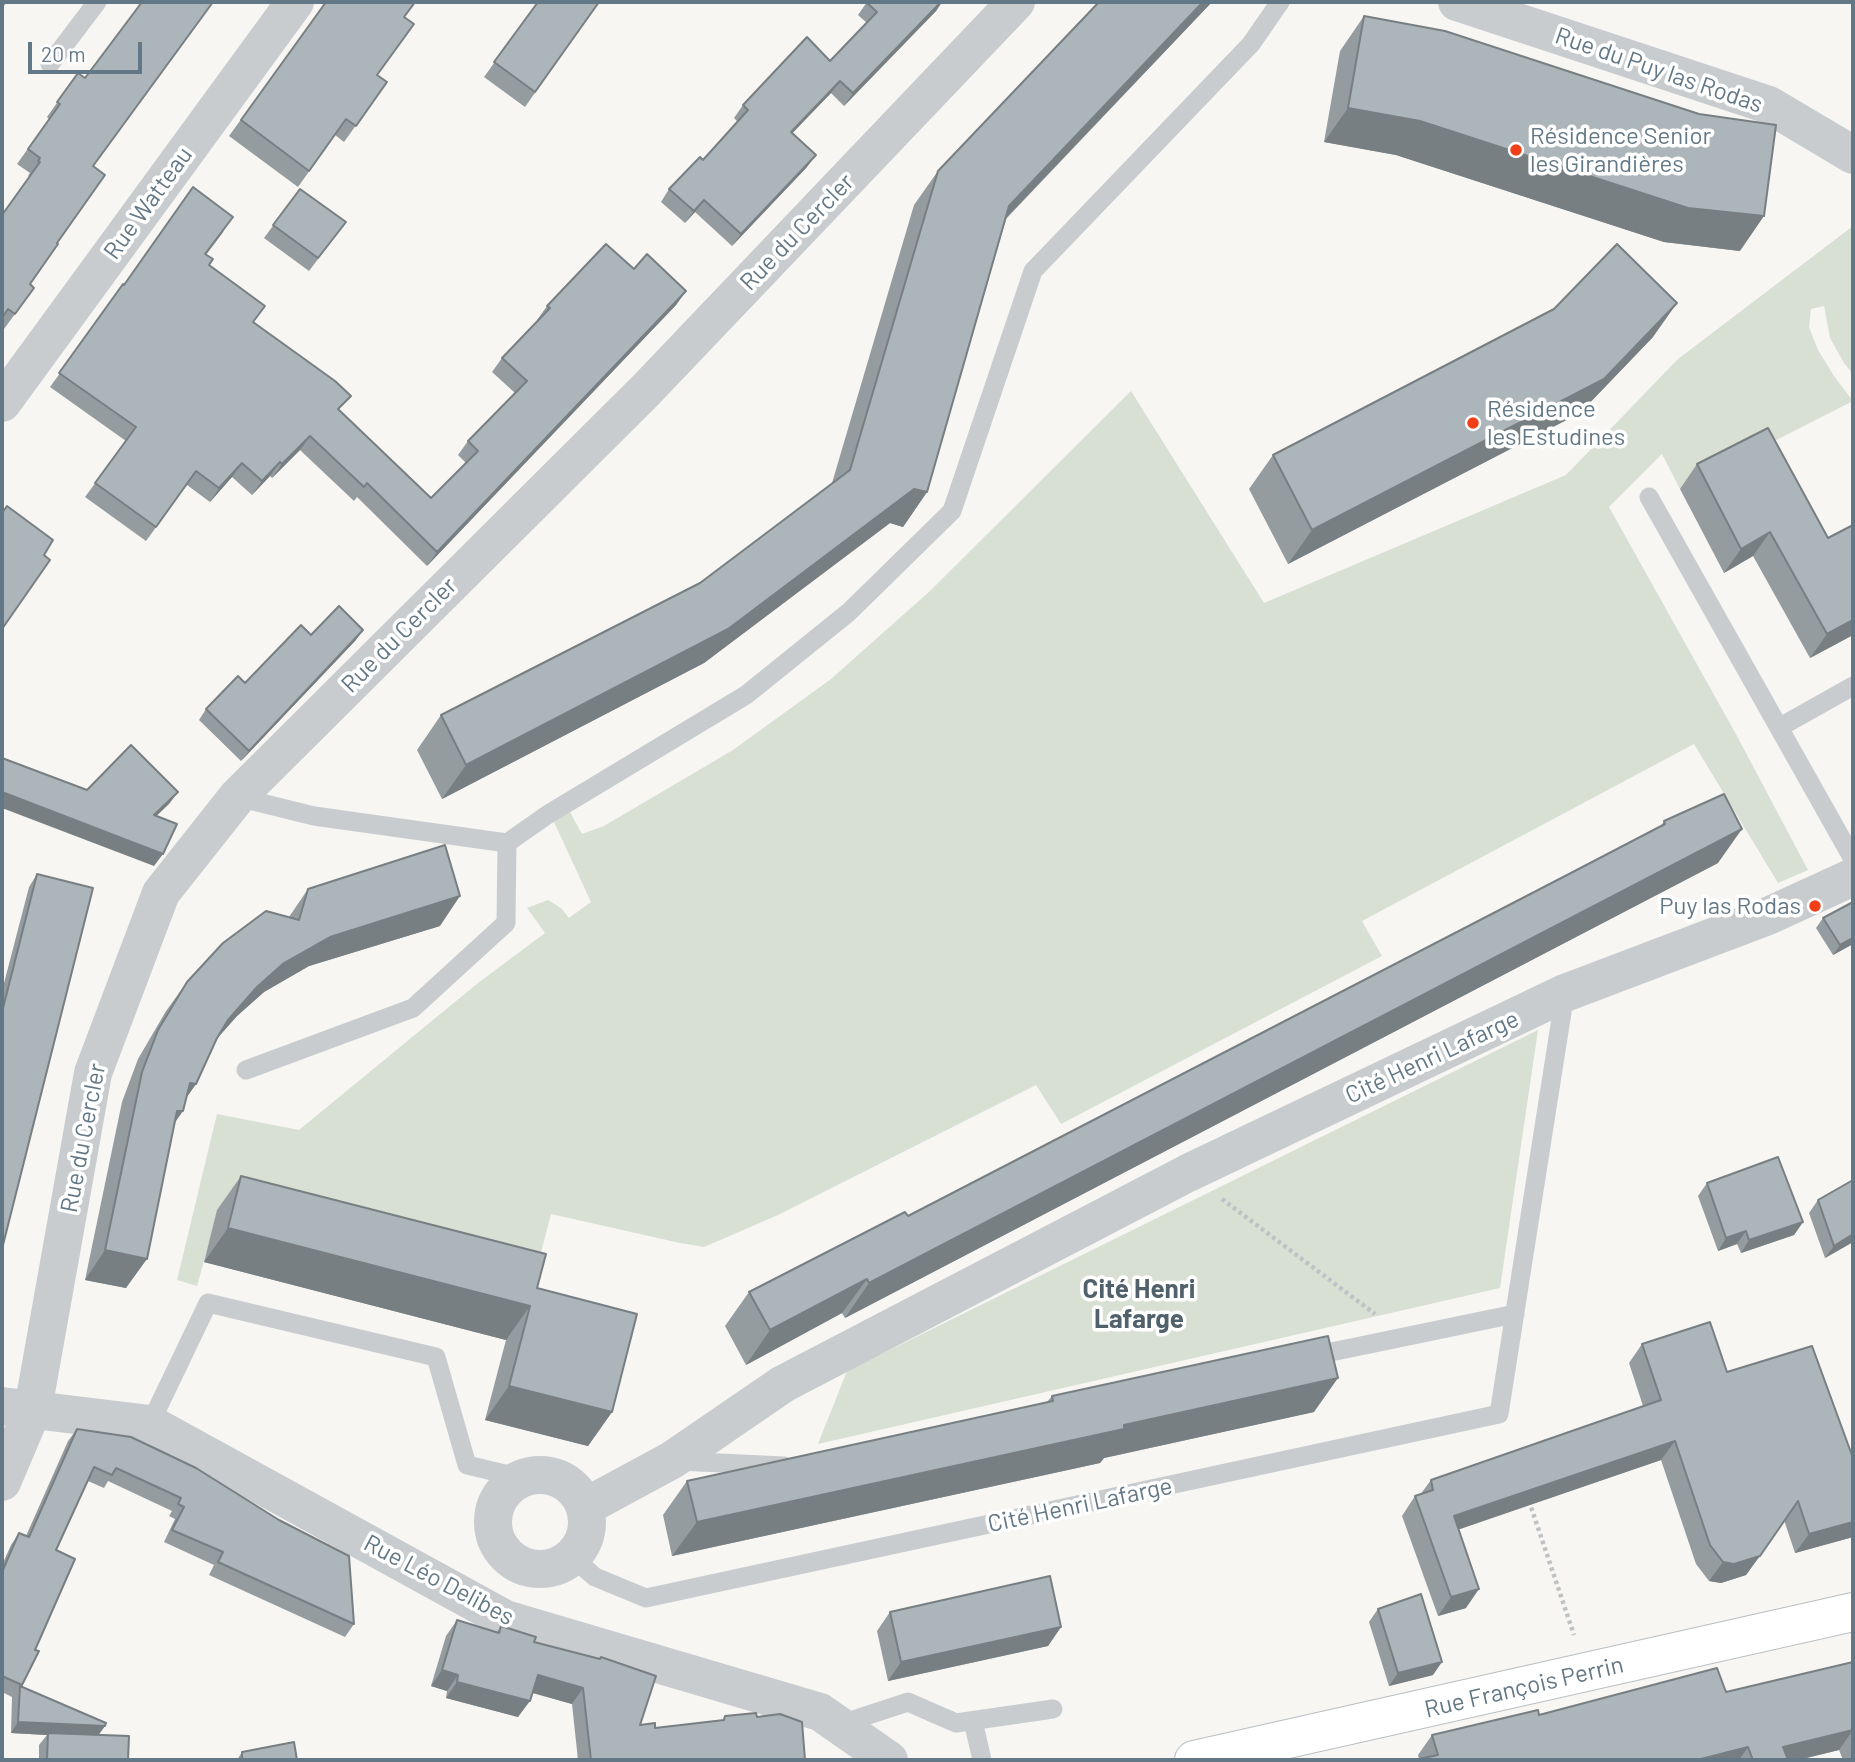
<!DOCTYPE html>
<html>
<head>
<meta charset="utf-8">
<style>
  body { margin:0 }
  #map { position:relative; width:1855px; height:1762px; overflow:hidden; background:#f7f6f3; font-family:Barlow,sans-serif }
  canvas { display:block }
  .frame { position:absolute; inset:0; border:4px solid #637886; pointer-events:none }
  .scale { position:absolute; left:28px; top:42px; width:114px; height:32px; box-sizing:border-box; border:4px solid #637886; border-top:0; padding-left:9px; font-size:21px; line-height:24px; white-space:nowrap; color:#637886; -webkit-text-stroke:5px #fff; paint-order:stroke }
</style>
</head>
<body>
<div id="map">
<canvas width="1855" height="1762"></canvas>
<div class="frame"></div>
<div class="scale">20 m</div>
</div>
<script>
const c = document.querySelector('canvas').getContext('2d');
c.lineJoin = 'round';
function paint(path, color) { c.fillStyle = color; c.fill(path, 'evenodd'); }
const toPath = rows => new Path2D(rows.map(r => 'M' + r).join(''));
function stroke(path, color, width, dash) { c.strokeStyle = color; c.lineWidth = width; c.lineCap = dash ? 'butt' : 'round'; c.setLineDash(dash || []); c.stroke(path); }
function write(font, color, halo, rows, align = 'center') {
  c.font = font + ' Barlow,sans-serif'; c.lineWidth = 7; c.setLineDash([]); c.textBaseline = 'middle'; c.strokeStyle = halo; c.fillStyle = color; for (const [text, x, y, turn = 0] of rows) {
    c.save(); c.translate(x, y); c.rotate((+turn || 0) * Math.PI / 180); c.textAlign = isNaN(turn) ? turn : align; if (halo) c.strokeText(text, 0, 0); c.fillText(text, 0, 0); c.restore();
  }
}
paint(toPath([
  [1853,226,1853,374,1844,363,1830,338,1824,306,1811,309,1809,327,1818,350,1834,376,1853,401,1680,489,1662,454,1609,507,1737,736,1808,870,1778,883,1694,744,1362,921,1382,956,1061,1124,1036,1085,778,1215,704,1247,680,1243,551,1214,531,1291,218,1210,197,1286,177,1280,217,1114,299,1130,478,983,545,933,527,908,548,900,561,908,569,918,591,902,554,822,570,812,582,834,604,826,733,750,831,679,930,591,1131,391,1264,603,1566,475,1678,359],
  [1538,1030,1500,1288,818,1444,847,1371]
]), '#d8dfd3');
const secondary = toPath([
  [1194,1760,1853,1612]
]);
stroke(secondary, '#b8bec2', 40);
stroke(toPath([
  [1222,1199,1375,1314],
  [1529,1501,1574,1635]
]), '#bfc2c4', 4.5, [3.5, 3.5]);
stroke(toPath([
  [50,64,97,2],
  [1649,497,1853,859],
  [1780,727,1853,686],
  [237,797,314,816,507,843],
  [246,1070,413,1008,506,923,507,843,547,815,746,695,849,612,952,511,1033,271,1251,44,1280,2],
  [1307,1357,1515,1314],
  [150,1424,208,1303,436,1357,467,1465,522,1478],
  [678,1461,784,1466],
  [572,1557,595,1577,646,1598,1499,1414,1565,993],
  [973,1721,982,1760],
  [838,1725,908,1702,956,1723,1053,1709]
]), '#c9cccf', 19);
stroke(toPath([
  [1457,2,1769,105,1853,155],
  [2,403,295,2],
  [2,1406,150,1424,505,1619,820,1712,889,1760],
  '493 1522a47 47 0 1 1 94 0a47 47 0 1 1-94 0Z',
  [2,1482,33,1409,93,1073,161,893,237,797,646,390,1016,2],
  [585,1507,672,1460,783,1384,1188,1173,1565,993,1768,916,1853,877]
]), '#c9cccf', 38);
stroke(secondary, '#fff', 38);
paint(toPath([
  [2,2,7,2,3,7,2,7],
  [326,2,416,2,405,17,377,75,387,82,344,142,335,135,298,187,229,136],
  [538,2,599,2,525,107,484,77],
  [867,2,942,2,936,11,844,106,831,93,792,133,807,167,732,246,695,212,685,223,661,202,669,189,703,160,738,122,734,118,743,105,830,61,867,23,858,15],
  [1099,2,1212,2,1006,219,927,492,903,527,890,523,704,663,442,799,417,750,441,715,700,583,832,483,914,205,938,171],
  [1364,16,1740,251,1664,242,1396,155,1324,142,1340,51],
  [78,73,93,166,57,243,30,284,34,288,4,329,2,327,2,215,29,177,28,176,30,173,17,164,49,119,47,117],
  [300,189,346,222,309,271,264,238],
  [224,231,206,255,209,265,253,322,340,411,431,498,466,463,458,455,468,441,515,393,492,372,502,358,538,321,537,320,547,306,634,269,686,291,676,305,427,566,357,497,354,501,300,450,272,478,270,476,252,495,232,477,210,502,187,485,146,541,85,497,126,441,50,387,124,285],
  [1653,337,1580,413,1288,564,1249,489,1273,455],
  [1697,464,1828,538,1853,525,1853,635,1810,658,1753,556,1724,573,1680,489],
  [363,630,355,641,241,761,199,720,206,709,311,635],
  [1664,821,1718,863,845,1318,842,1313,746,1365,725,1326,749,1292,908,1216,1661,826],
  [37,874,2,1247,2,991,29,887],
  [308,889,440,926,309,966,264,992,237,1016,216,1039,196,1084,186,1098,174,1123,126,1288,85,1280,122,1102,138,1059,166,1011,187,982,289,917],
  [1823,918,1853,944,1833,955,1816,928],
  [241,1176,537,1288,612,1412,588,1446,485,1420,506,1340,204,1262,217,1210],
  [1853,1180,1853,1242,1825,1258,1809,1213,1818,1200],
  [1707,1183,1803,1222,1794,1235,1741,1253,1737,1244,1718,1251,1698,1196],
  [1642,1344,1727,1372,1853,1458,1853,1537,1795,1553,1784,1520,1746,1575,1721,1583,1709,1581,1696,1564,1661,1460,1458,1529,1466,1608,1438,1616,1402,1516,1415,1496,1420,1495,1431,1480,1643,1406,1629,1363],
  [1052,1396,1314,1412,1104,1458,1100,1463,672,1556,663,1515,687,1481,1047,1402],
  [77,1429,131,1437,354,1624,345,1637,209,1575,214,1565,164,1542,175,1519,169,1516,172,1511,108,1481,104,1488,88,1481,56,1550,35,1650,39,1651,21,1686,105,1726,98,1735,128,1760,39,1760,39,1745,47,1735,11,1733,12,1697,2,1692,2,1565,11,1545,19,1533,26,1536,68,1441],
  [1378,1609,1433,1675,1389,1686,1369,1622],
  [890,1612,1061,1627,1048,1646,888,1681,877,1631],
  [457,1620,497,1632,501,1626,534,1642,599,1659,601,1657,640,1725,655,1728,722,1721,725,1716,757,1717,805,1760,578,1760,572,1704,532,1693,518,1717,446,1698,447,1691,431,1686,446,1636],
  [1853,1662,1853,1760,1843,1760,1839,1750,1798,1760,1414,1760,1419,1759,1418,1755,1432,1735,1539,1715,1726,1692],
  [242,1752,297,1760,237,1760]
]), '#949ca0');
paint(toPath([
  [941,2,942,2,936,11,844,106,853,93],
  [1203,2,1212,2,985,240,1009,206],
  [840,81,831,93,782,144,791,132],
  [1348,108,1420,121,1764,216,1740,251,1664,242,1396,155,1324,142],
  [816,155,807,167,732,246,741,234],
  [704,200,695,212,685,223,694,211],
  [686,291,676,305,427,566,437,552],
  [1677,303,1653,337,1580,413,1288,564,1312,530],
  [310,436,300,450,272,478,282,464],
  [280,462,270,476,252,495,262,481],
  [242,463,232,477,210,502,219,488],
  [914,489,927,492,903,527,890,523,704,663,442,799,466,765],
  [1770,532,1753,556,1724,573,1741,549],
  [1853,620,1853,635,1810,658,1827,634],
  [363,630,355,641,241,761,249,751],
  [2,792,163,854,154,866,2,808],
  [178,792,169,804,145,827,154,815],
  [1742,829,1718,863,845,1318,869,1283],
  [460,896,440,926,309,966,264,992,237,1016,208,1049,228,1020,257,987,284,963,330,937],
  [1853,938,1853,944,1833,955,1840,945],
  [190,1083,196,1084,177,1111,183,1111,162,1141],
  [1803,1222,1794,1235,1741,1253,1749,1240],
  [228,1228,530,1306,506,1340,204,1262],
  [1746,1231,1737,1244,1718,1251,1726,1238],
  [1853,1234,1853,1242,1825,1258,1834,1246],
  [105,1250,147,1259,126,1288,85,1280],
  [867,1279,842,1313,746,1365,770,1330],
  [1338,1378,1314,1412,1104,1458,1100,1463,672,1556,697,1522,1124,1425],
  [509,1386,612,1412,588,1446,485,1420],
  [1675,1441,1661,1460,1440,1536,1454,1516],
  [1853,1522,1853,1537,1795,1553,1809,1534],
  [1760,1556,1746,1575,1721,1583,1709,1581,1723,1562],
  [1479,1589,1466,1608,1438,1616,1451,1597],
  [1061,1627,1048,1646,888,1681,901,1662],
  [1442,1662,1433,1675,1389,1686,1398,1673],
  [442,1670,458,1675,447,1691,431,1686],
  [538,1675,583,1688,572,1704,527,1691],
  [457,1682,530,1701,518,1717,446,1698],
  [18,1722,105,1726,97,1737,48,1733,47,1735,11,1733],
  [1853,1730,1839,1750,1798,1760,1774,1760,1783,1747],
  [1748,1747,1739,1760,1697,1760]
]), '#787f82');
const building = toPath([
  [142,2,213,2,93,166,105,175,57,243,58,244,30,284,34,288,15,314,8,309,2,318,2,215,40,162,38,161,40,158,28,149,60,104,57,102,78,73,85,78,142,2],
  [326,2,415,2,404,17,414,24,377,75,387,82,356,126,346,119,309,171,241,120,326,2],
  [538,2,599,2,535,92,494,62,538,2],
  [866,2,941,2,853,93,840,81,791,132,816,155,741,234,704,200,694,211,669,189,700,157,703,160,748,110,743,105,807,37,830,61,877,12,866,2],
  [1099,2,1203,2,1009,206,927,492,914,489,728,629,466,765,441,715,700,583,850,470,938,171,1099,2],
  [1364,16,1445,31,1699,114,1776,125,1764,216,1688,208,1420,121,1348,108,1364,16],
  [193,187,233,217,205,254,213,259,209,265,265,306,253,322,335,381,351,396,338,409,431,498,478,451,468,441,527,381,502,358,550,308,547,306,606,244,634,269,647,254,686,291,437,552,367,483,364,487,310,436,282,464,280,462,262,481,242,463,219,488,196,471,156,527,95,483,136,427,59,373,123,284,124,285,193,187],
  [300,189,346,222,318,258,273,225,300,189],
  [1617,244,1677,303,1604,379,1312,530,1273,455,1554,309,1617,244],
  [1768,428,1828,538,1853,525,1853,620,1827,634,1770,532,1741,549,1697,464,1768,428],
  [7,506,53,540,44,555,50,560,2,629,2,513,7,506],
  [339,606,363,630,249,751,206,709,238,676,245,683,301,625,311,635,339,606],
  [131,745,178,792,154,815,177,824,163,854,2,792,2,758,87,790,131,745],
  [1724,794,1742,829,869,1283,867,1279,770,1330,749,1292,905,1212,908,1216,1569,874,1665,824,1664,821,1724,794],
  [445,845,460,896,330,937,284,963,257,987,228,1020,217,1038,196,1084,190,1083,183,1111,177,1111,147,1259,105,1250,142,1072,158,1030,187,982,223,943,266,911,299,920,308,889,445,845],
  [37,874,93,888,3,1245,2,1244,2,1012,37,874],
  [1853,902,1853,938,1840,945,1823,918,1853,902],
  [1778,1157,1803,1222,1749,1240,1746,1231,1726,1238,1707,1183,1778,1157],
  [241,1176,546,1254,537,1288,637,1314,612,1412,509,1386,530,1306,228,1228,241,1176],
  [1853,1180,1853,1234,1834,1246,1818,1200,1853,1180],
  [1710,1322,1727,1372,1812,1346,1853,1458,1853,1522,1809,1534,1798,1501,1760,1556,1734,1564,1723,1562,1710,1545,1675,1441,1454,1516,1479,1589,1451,1597,1415,1496,1433,1490,1431,1480,1661,1400,1642,1344,1710,1322],
  [1328,1336,1338,1378,1124,1425,1124,1429,697,1522,687,1481,1053,1401,1052,1396,1328,1336],
  [77,1429,131,1437,196,1468,279,1520,349,1556,354,1624,218,1562,223,1552,172,1530,184,1507,178,1504,181,1498,116,1468,112,1475,94,1467,56,1550,75,1559,35,1650,39,1651,22,1685,2,1676,2,1572,19,1533,29,1537,77,1429],
  [1050,1576,1061,1627,901,1662,890,1612,1050,1576],
  [1421,1594,1442,1662,1398,1673,1378,1609,1421,1594],
  [457,1620,499,1633,501,1626,536,1637,534,1642,600,1659,601,1657,656,1676,640,1725,655,1723,655,1728,724,1720,725,1716,756,1713,757,1717,780,1714,802,1722,805,1760,591,1760,583,1688,538,1675,530,1701,457,1682,458,1675,442,1670,457,1620],
  [1853,1662,1853,1730,1783,1747,1788,1760,1753,1760,1748,1747,1697,1760,1414,1760,1438,1755,1432,1735,1538,1710,1539,1715,1717,1668,1726,1692,1853,1662],
  [20,1686,106,1723,105,1726,18,1722,20,1686],
  [48,1733,129,1736,128,1760,47,1760,48,1733],
  [294,1742,297,1760,242,1760,242,1752,294,1742]
]);
paint(building, '#acb5ba');
stroke(building, '#787f82', 2);
for (const [x, y, r, color] of [
  [1516,150,7,"#f14018"],
  [1473,423,7,"#f14018"],
  [1815,906,7,"#f14018"]
]) { const dot = new Path2D(); dot.arc(x, y, r, 0, 2 * Math.PI); c.fillStyle = color; c.fill(dot); stroke(dot, '#fff', 2.5); }
write('24px', '#637886', '#fff', [
  ["Rue du Puy las Rodas",1659,70,19],
  ["Rue Watteau",148,203,-54],
  ["Rue du Cercler",797,232,-46],
  ["Rue du Cercler",399,635,-45],
  ["Cité Henri Lafarge",1432,1057,-25],
  ["Rue du Cercler",83,1138,-79],
  ["Cité Henri Lafarge",1080,1505,-12],
  ["Rue Léo Delibes",439,1580,28],
  ["Rue François Perrin",1524,1687,-13]
]);
write('24px', '#637886', '#fff', [
  ["Résidence Senior",1530,136],
  ["les Girandières",1530,164],
  ["Résidence",1487,409],
  ["les Estudines",1487,437],
  ["Puy las Rodas",1801,906,"right"]
], 'left');
write('bold 26px', '#51616b', '#fff', [
  ["Cité Henri",1139,1289],
  ["Lafarge",1139,1319]
]);
</script>
</body>
</html>
